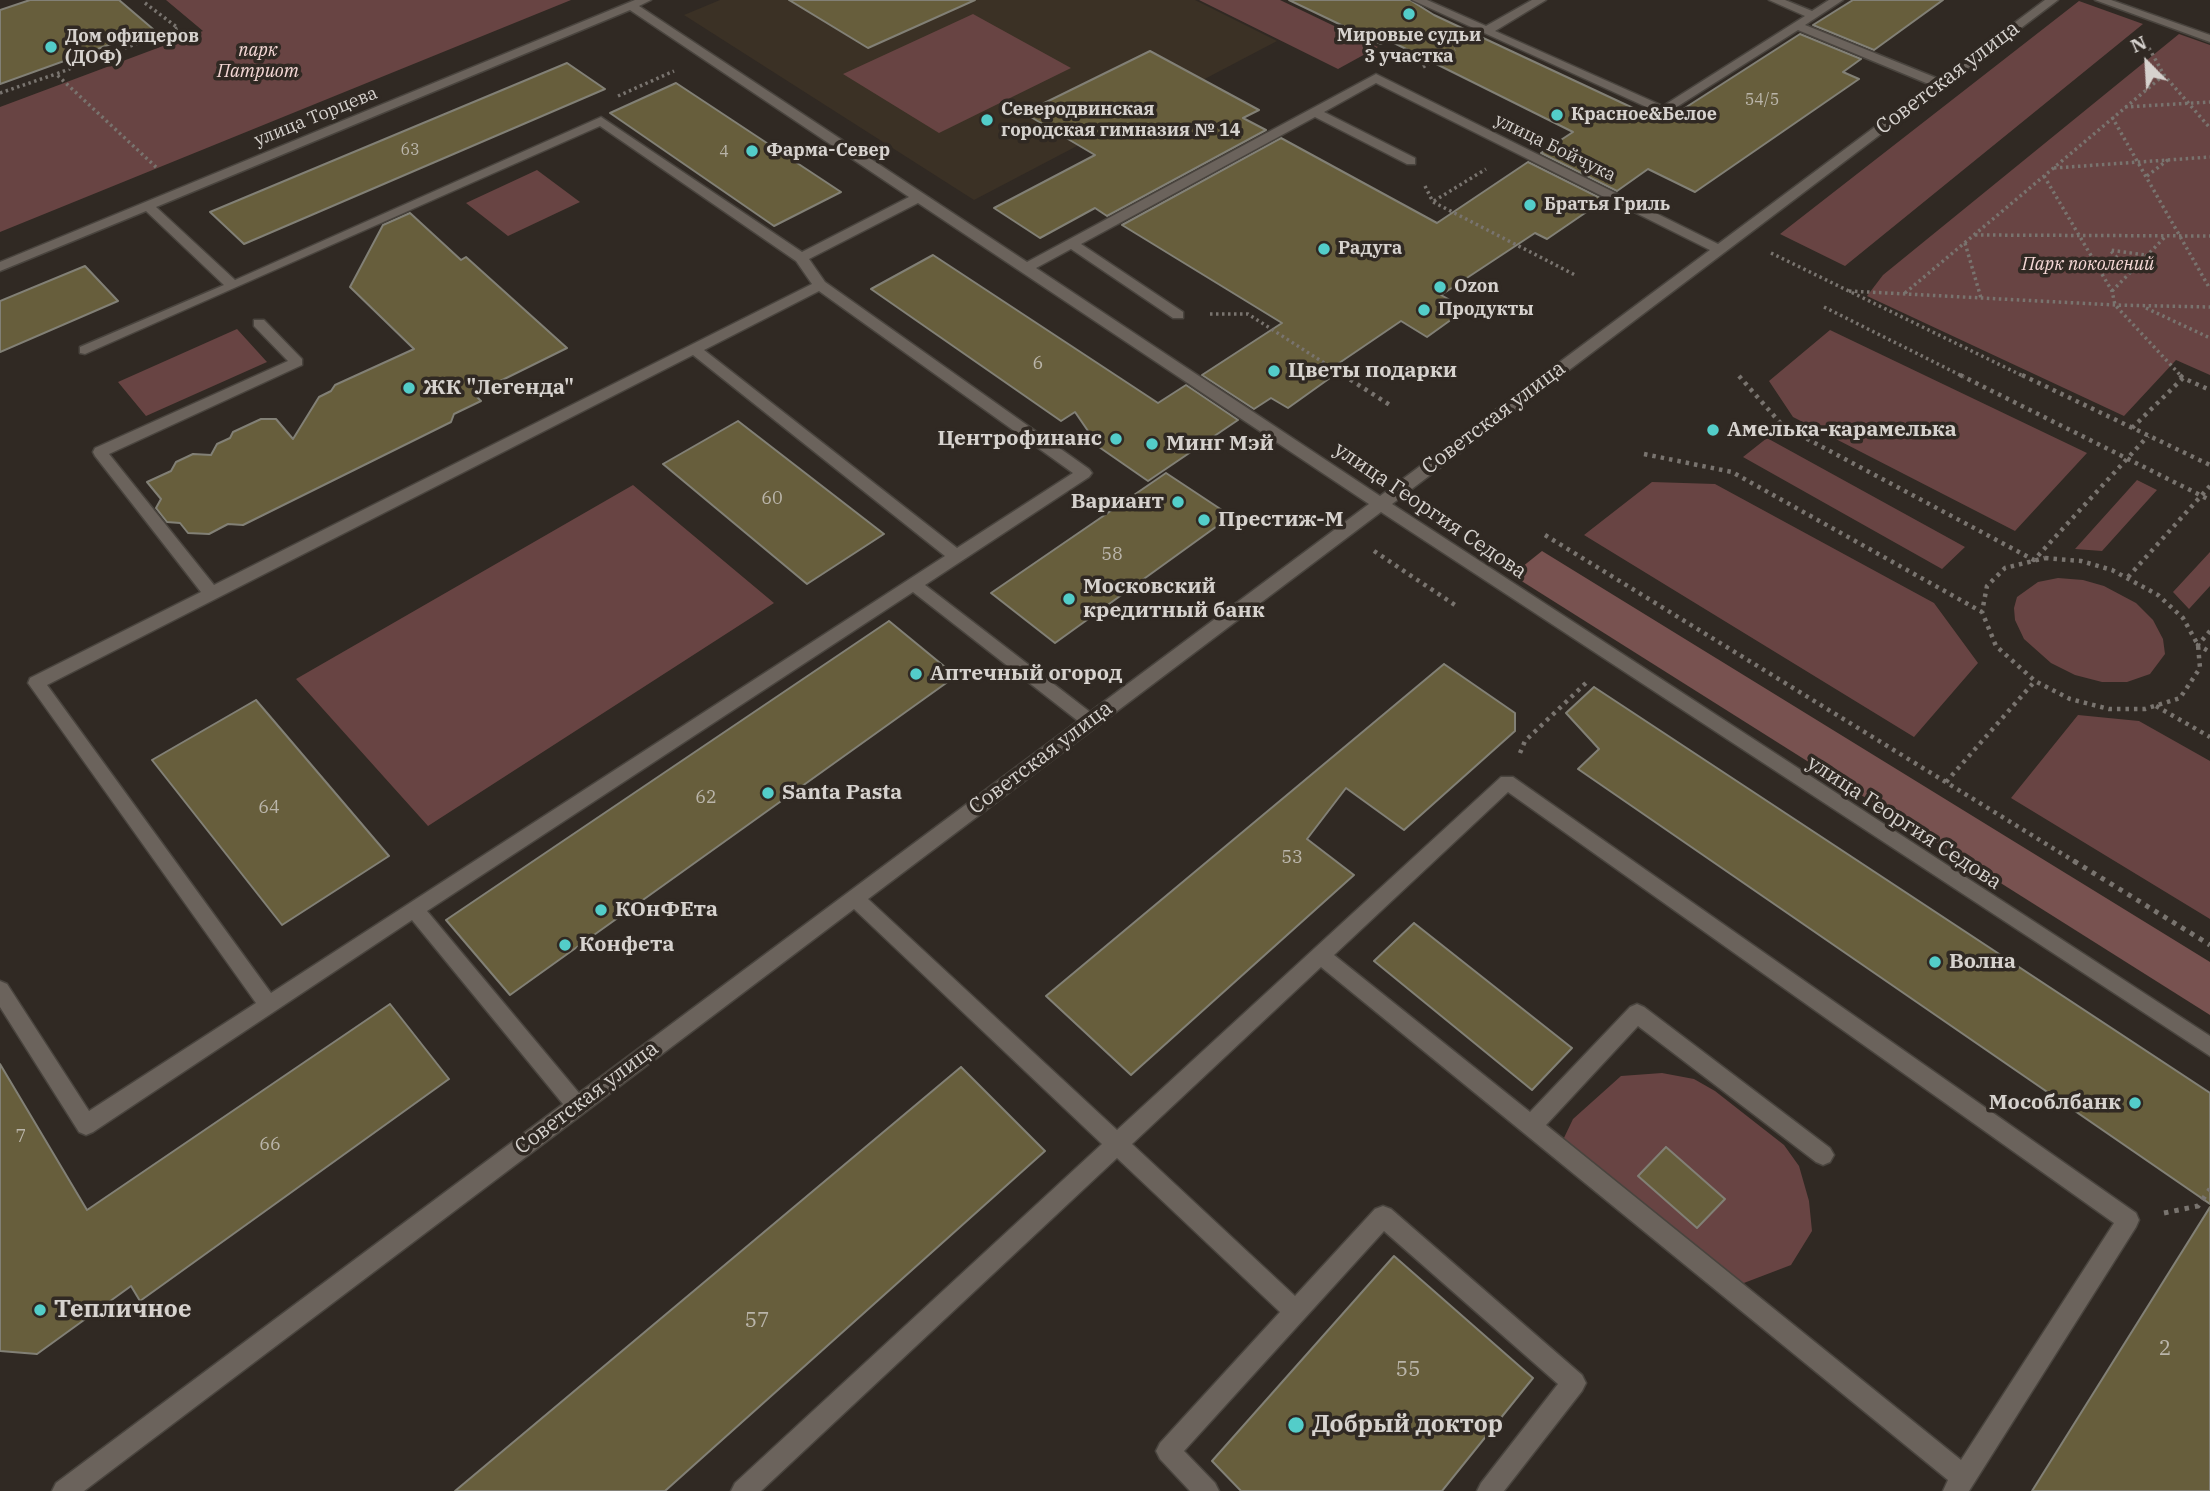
<!DOCTYPE html>
<html>
<head>
<meta charset="utf-8">
<style>
  body { margin:0 }
  #map { position:relative; width:2210px; height:1491px; overflow:hidden; background:#302923; font-family:"IBM Plex Serif",serif }
  canvas { display:block }
  .north { position:absolute; left:2112px; top:28px; width:70px; height:70px; -webkit-text-stroke:5px #302923; paint-order:stroke; rotate:336deg; font-size:19px; font-weight:700; line-height:28px; text-align:center; color:#d6d2ce }
  .north::after { content:''; display:block; margin:auto; width:24px; height:32px; background:#d6d2ce; clip-path:polygon(50% 0,100% 100%,50% 72%,0 100%) }
</style>
</head>
<body>
<div id="map">
<canvas width="2210" height="1491"></canvas>
<div class="north">N</div>
</div>
<script>
const c = document.querySelector('canvas').getContext('2d');
c.lineJoin = 'round';
function paint(path, color) { c.fillStyle = color; c.fill(path, 'evenodd'); }
const toPath = rows => new Path2D(rows.map(r => 'M' + r).join(''));
function stroke(path, color, width, dash) { c.strokeStyle = color; c.lineWidth = width; c.lineCap = dash ? 'butt' : 'round'; c.setLineDash(dash || []); c.stroke(path); }
function write(font, color, halo, rows, align = 'center') {
  c.font = font + ' "IBM Plex Serif",serif'; c.lineWidth = 7; c.setLineDash([]); c.textBaseline = 'middle'; c.strokeStyle = halo; c.fillStyle = color; for (const [text, x, y, turn = 0] of rows) {
    c.save(); c.translate(x, y); c.rotate((+turn || 0) * Math.PI / 180); c.textAlign = isNaN(turn) ? turn : align; if (halo) c.strokeText(text, 0, 0); c.fillText(text, 0, 0); c.restore();
  }
}
paint(toPath([
  [720,0,1195,0,1277,41,974,200,684,15]
]), '#3b3125');
paint(toPath([
  [166,0,571,0,0,232,0,107,203,31],
  [1199,0,1280,0,1378,47,1338,69],
  [2079,1,2143,24,1845,266,1780,234],
  [973,14,1071,68,939,133,843,74],
  [2179,34,2210,45,2210,375,2176,360,2124,416,1867,296,1883,275],
  [537,170,580,202,508,236,466,203],
  [237,329,267,362,146,416,118,382],
  [1830,330,2087,453,2015,531,1793,417,1769,381],
  [1767,438,1965,547,1942,569,1743,457],
  [2137,480,2157,490,2102,551,2075,549],
  [1652,482,1715,484,1934,603,1978,663,1914,737,1584,535],
  [633,485,774,603,428,826,296,679],
  [2210,552,2210,586,2189,609,2173,592],
  [2058,578,2083,580,2104,586,2136,603,2153,620,2163,639,2165,654,2150,674,2127,682,2102,682,2075,675,2051,663,2024,639,2015,620,2014,608,2017,597,2038,582],
  [2078,715,2139,721,2210,761,2210,919,2011,798],
  [1662,1073,1694,1079,1715,1091,1784,1145,1799,1166,1809,1201,1812,1231,1791,1265,1736,1286,1562,1142,1573,1119,1621,1076]
]), '#684443');
paint(toPath([
  [1542,551,2210,962,2210,1015,1512,575]
]), '#785250');
const building = toPath([
  [30,0,119,0,153,29,0,84,0,10,30,0],
  [789,0,975,0,868,48,789,0],
  [1289,0,1410,0,1434,15,1663,122,1800,34,1861,59,1843,72,1859,79,1695,192,1648,169,1617,191,1541,153,1573,132,1388,40,1381,44,1289,0],
  [1853,0,1943,0,1874,50,1813,25,1853,0],
  [1150,51,1259,110,1243,118,1266,130,1107,216,1095,208,1040,238,994,208,1095,155,1024,113,1150,51],
  [567,63,605,89,244,244,210,212,567,63],
  [676,83,841,192,774,226,610,113,676,83],
  [1281,138,1437,223,1528,162,1604,200,1547,239,1535,233,1441,295,1466,309,1427,337,1401,321,1323,374,1330,378,1288,408,1271,398,1254,409,1202,375,1282,323,1122,225,1281,138],
  [410,213,461,260,466,257,567,348,474,394,481,401,454,414,451,422,243,525,228,524,209,534,188,533,180,523,167,522,156,508,161,499,147,482,171,471,176,462,193,454,211,455,217,444,230,438,233,432,261,419,276,419,293,439,319,397,331,391,335,385,414,349,350,287,383,225,410,213],
  [933,255,1158,403,1186,385,1238,420,1148,481,1099,447,1075,412,1061,421,871,289,933,255],
  [85,266,118,301,0,352,0,301,85,266],
  [738,421,884,534,807,584,663,464,738,421],
  [1166,473,1231,516,1055,643,991,593,1166,473],
  [889,621,956,676,510,995,446,920,889,621],
  [1444,664,1515,713,1515,731,1404,830,1346,788,1307,839,1354,875,1131,1075,1046,996,1444,664],
  [1594,687,2210,1093,2210,1204,1578,769,1599,749,1566,713,1594,687],
  [256,700,389,856,282,925,152,760,256,700],
  [1414,923,1572,1048,1532,1090,1374,961,1414,923],
  [390,1004,449,1079,140,1301,131,1286,37,1354,0,1351,0,1064,87,1210,390,1004],
  [961,1067,1045,1151,665,1491,455,1491,961,1067],
  [1666,1147,1725,1199,1697,1228,1638,1176,1666,1147],
  [2210,1207,2210,1491,2032,1491,2210,1207],
  [1394,1256,1533,1378,1442,1491,1241,1491,1212,1461,1394,1256]
]);
paint(building, '#675e3c');
stroke(building, '#828076', 2);
const minor = toPath([
  [635,0,651,0,639,6,1027,262,1376,74,1718,244,1931,85,1798,30,1664,115,1412,0,1427,0,1486,26,1532,0,1546,0,1495,31,1663,106,1805,16,1769,0,1785,0,1812,11,1829,0,1843,0,1805,25,1939,79,2045,0,2058,0,1392,504,2210,1036,2210,1056,1381,512,868,899,1117,1130,1501,777,1513,777,2136,1213,2139,1220,2136,1227,1969,1491,1943,1491,1948,1480,1321,967,1132,1144,1295,1296,1375,1209,1383,1206,1391,1209,1582,1375,1586,1383,1582,1391,1504,1491,1477,1491,1481,1483,1558,1384,1384,1231,1184,1451,1215,1483,1219,1491,1190,1491,1160,1459,1156,1451,1160,1443,1280,1312,1117,1158,761,1491,731,1491,735,1483,1102,1144,854,909,84,1491,52,1491,56,1483,563,1104,412,920,93,1132,86,1135,79,1132,0,1007,0,981,7,984,89,1111,256,1003,28,683,30,678,201,592,95,456,93,452,95,448,288,361,254,326,254,320,264,320,302,359,302,365,109,454,214,585,812,284,796,261,600,126,85,354,80,353,80,347,224,285,146,211,0,271,0,262,635,0],
  [630,10,909,197,802,252,601,117,235,280,156,207,630,10],
  [1376,83,1710,250,1380,496,1036,268,1071,249,1173,318,1183,318,1183,312,1081,244,1315,117,1407,164,1415,164,1415,158,1324,112,1376,83],
  [918,203,1369,504,1090,712,925,585,1089,477,1092,473,1089,469,825,282,809,259,918,203],
  [819,291,1073,473,957,548,704,350,819,291],
  [693,355,945,556,271,993,47,685,693,355],
  [913,592,1078,721,579,1093,427,911,913,592],
  [1508,792,2114,1223,1961,1460,1546,1125,1638,1026,1816,1162,1823,1165,1830,1162,1834,1155,1830,1148,1644,1007,1637,1004,1630,1007,1530,1112,1334,955,1508,792],
  [2095,0,2111,0,2210,35,2210,42,2095,0]
]);
stroke(minor, '#49443e', 3);
stroke(toPath([
  [145,3,178,28,56,74,157,168],
  [2149,48,2164,75,2210,128],
  [1423,67,1455,49],
  [0,93,56,74],
  [618,96,674,71],
  [2125,107,2210,102],
  [2112,117,2210,289],
  [2054,168,2210,157],
  [2044,176,2112,291,2115,305,2182,377],
  [2147,176,2169,159],
  [1425,186,1433,202,1577,276],
  [1434,201,1486,169],
  [1975,235,2210,236],
  [1965,243,1981,298],
  [1771,253,2025,377],
  [2129,271,2110,250,2145,255],
  [1849,291,2115,305,2210,307],
  [2112,291,2165,237],
  [1905,293,2164,75],
  [1824,307,1964,377],
  [2146,308,2210,338],
  [1210,314,1248,314,1346,377]
]), '#79746f', 3.5, [2.5, 3.5]);
stroke(toPath([
  [1343,375,1393,407],
  [1960,375,2210,500],
  [2022,375,2210,465],
  [2180,375,2183,378],
  [1739,376,1783,426,2034,560,2148,436],
  [2132,428,2183,378,2210,390],
  [1644,454,1732,472,1982,612],
  [1545,535,2077,863],
  [1374,551,1458,607],
  [2045,558,2081,561,2112,570,2158,595,2183,618,2198,645,2200,668,2180,698,2145,709,2109,709,2070,699,2035,681,1996,646,1982,612,1987,586,2005,568,2045,558],
  [2128,577,2210,486],
  [2210,631,2198,645,2210,652],
  [2156,706,2210,737],
  [1520,753,1525,741,1588,681],
  [1946,782,2035,681]
]), '#79746f', 4.5, [3.5, 5]);
stroke(toPath([
  [2074,861,2210,945],
  [2164,1213,2198,1206,2210,1189]
]), '#79746f', 5, [4.5, 6]);
paint(minor, '#6b635c');
for (const [x, y, r, color] of [
  [1409,14,7,"#53cdc9"],
  [51,47,7,"#53cdc9"],
  [1557,115,7,"#53cdc9"],
  [987,120,7,"#53cdc9"],
  [752,151,7,"#53cdc9"],
  [1530,205,7,"#53cdc9"],
  [1324,249,7,"#53cdc9"],
  [1440,287,7,"#53cdc9"],
  [1424,310,7,"#53cdc9"],
  [1274,371,7,"#53cdc9"],
  [409,388,7,"#53cdc9"],
  [1713,430,7,"#53cdc9"],
  [1116,439,7,"#53cdc9"],
  [1152,444,7,"#53cdc9"],
  [1178,502,7,"#53cdc9"],
  [1204,520,7,"#53cdc9"],
  [1069,599,7,"#53cdc9"],
  [916,674,7,"#53cdc9"],
  [768,793,7,"#53cdc9"],
  [601,910,7,"#53cdc9"],
  [565,945,7,"#53cdc9"],
  [1935,962,7,"#53cdc9"],
  [2135,1103,7,"#53cdc9"],
  [40,1310,7,"#53cdc9"],
  [1296,1425,9,"#53cdc9"]
]) { const dot = new Path2D(); dot.arc(x, y, r, 0, 2 * Math.PI); c.fillStyle = color; c.fill(dot); stroke(dot, '#302923', 2.5); }
write('16px', '#bab5aa', null, [
  ["54/5",1762,100],
  ["63",410,150],
  ["4",724,152]
]);
write('bold 18px', '#d6d2ce', '#302923', [
  ["Мировые судьи",1409,36,"center"],
  ["3 участка",1409,57,"center"],
  ["Дом офицеров",65,37],
  ["(ДОФ)",65,58],
  ["Северодвинская",1001,110],
  ["городская гимназия № 14",1001,131],
  ["Красное&Белое",1571,115],
  ["Фарма-Север",766,151],
  ["Братья Гриль",1544,205],
  ["Радуга",1338,249],
  ["Ozon",1454,287],
  ["Продукты",1438,310]
], 'left');
write('italic 18px', '#f5d8d6', '#302923', [
  ["парк",258,51],
  ["Патриот",258,72],
  ["Парк поколений",2088,265]
]);
write('18px', '#d6d2ce', '#302923', [
  ["улица Торцева",316,117,-22],
  ["улица Бойчука",1555,148,26]
]);
write('18px', '#bab5aa', null, [
  ["6",1038,364],
  ["60",772,499],
  ["58",1112,555],
  ["62",706,798],
  ["64",269,808],
  ["53",1292,858],
  ["7",21,1137],
  ["66",270,1145]
]);
write('21px', '#d6d2ce', '#302923', [
  ["Советская улица",1948,78,-37],
  ["Советская улица",1494,418,-37],
  ["улица Георгия Седова",1430,511,34],
  ["Советская улица",1041,758,-37],
  ["улица Георгия Седова",1904,823,33],
  ["Советская улица",587,1098,-37]
]);
write('bold 21px', '#d6d2ce', '#302923', [
  ["Цветы подарки",1288,371],
  ["ЖК \"Легенда\"",423,388],
  ["Амелька-карамелька",1727,430],
  ["Центрофинанс",1102,439,"right"],
  ["Минг Мэй",1166,444],
  ["Вариант",1164,502,"right"],
  ["Престиж-М",1218,520],
  ["Московский",1083,587],
  ["кредитный банк",1083,611],
  ["Аптечный огород",930,674],
  ["Santa Pasta",782,793],
  ["КОнФЕта",615,910],
  ["Конфета",579,945],
  ["Волна",1949,962],
  ["Мособлбанк",2121,1103,"right"]
], 'left');
write('21px', '#bab5aa', null, [
  ["57",757,1321],
  ["2",2165,1349],
  ["55",1408,1370]
]);
write('bold 24px', '#d6d2ce', '#302923', [
  ["Тепличное",54,1310],
  ["Добрый доктор",1312,1425]
], 'left');
</script>
</body>
</html>
